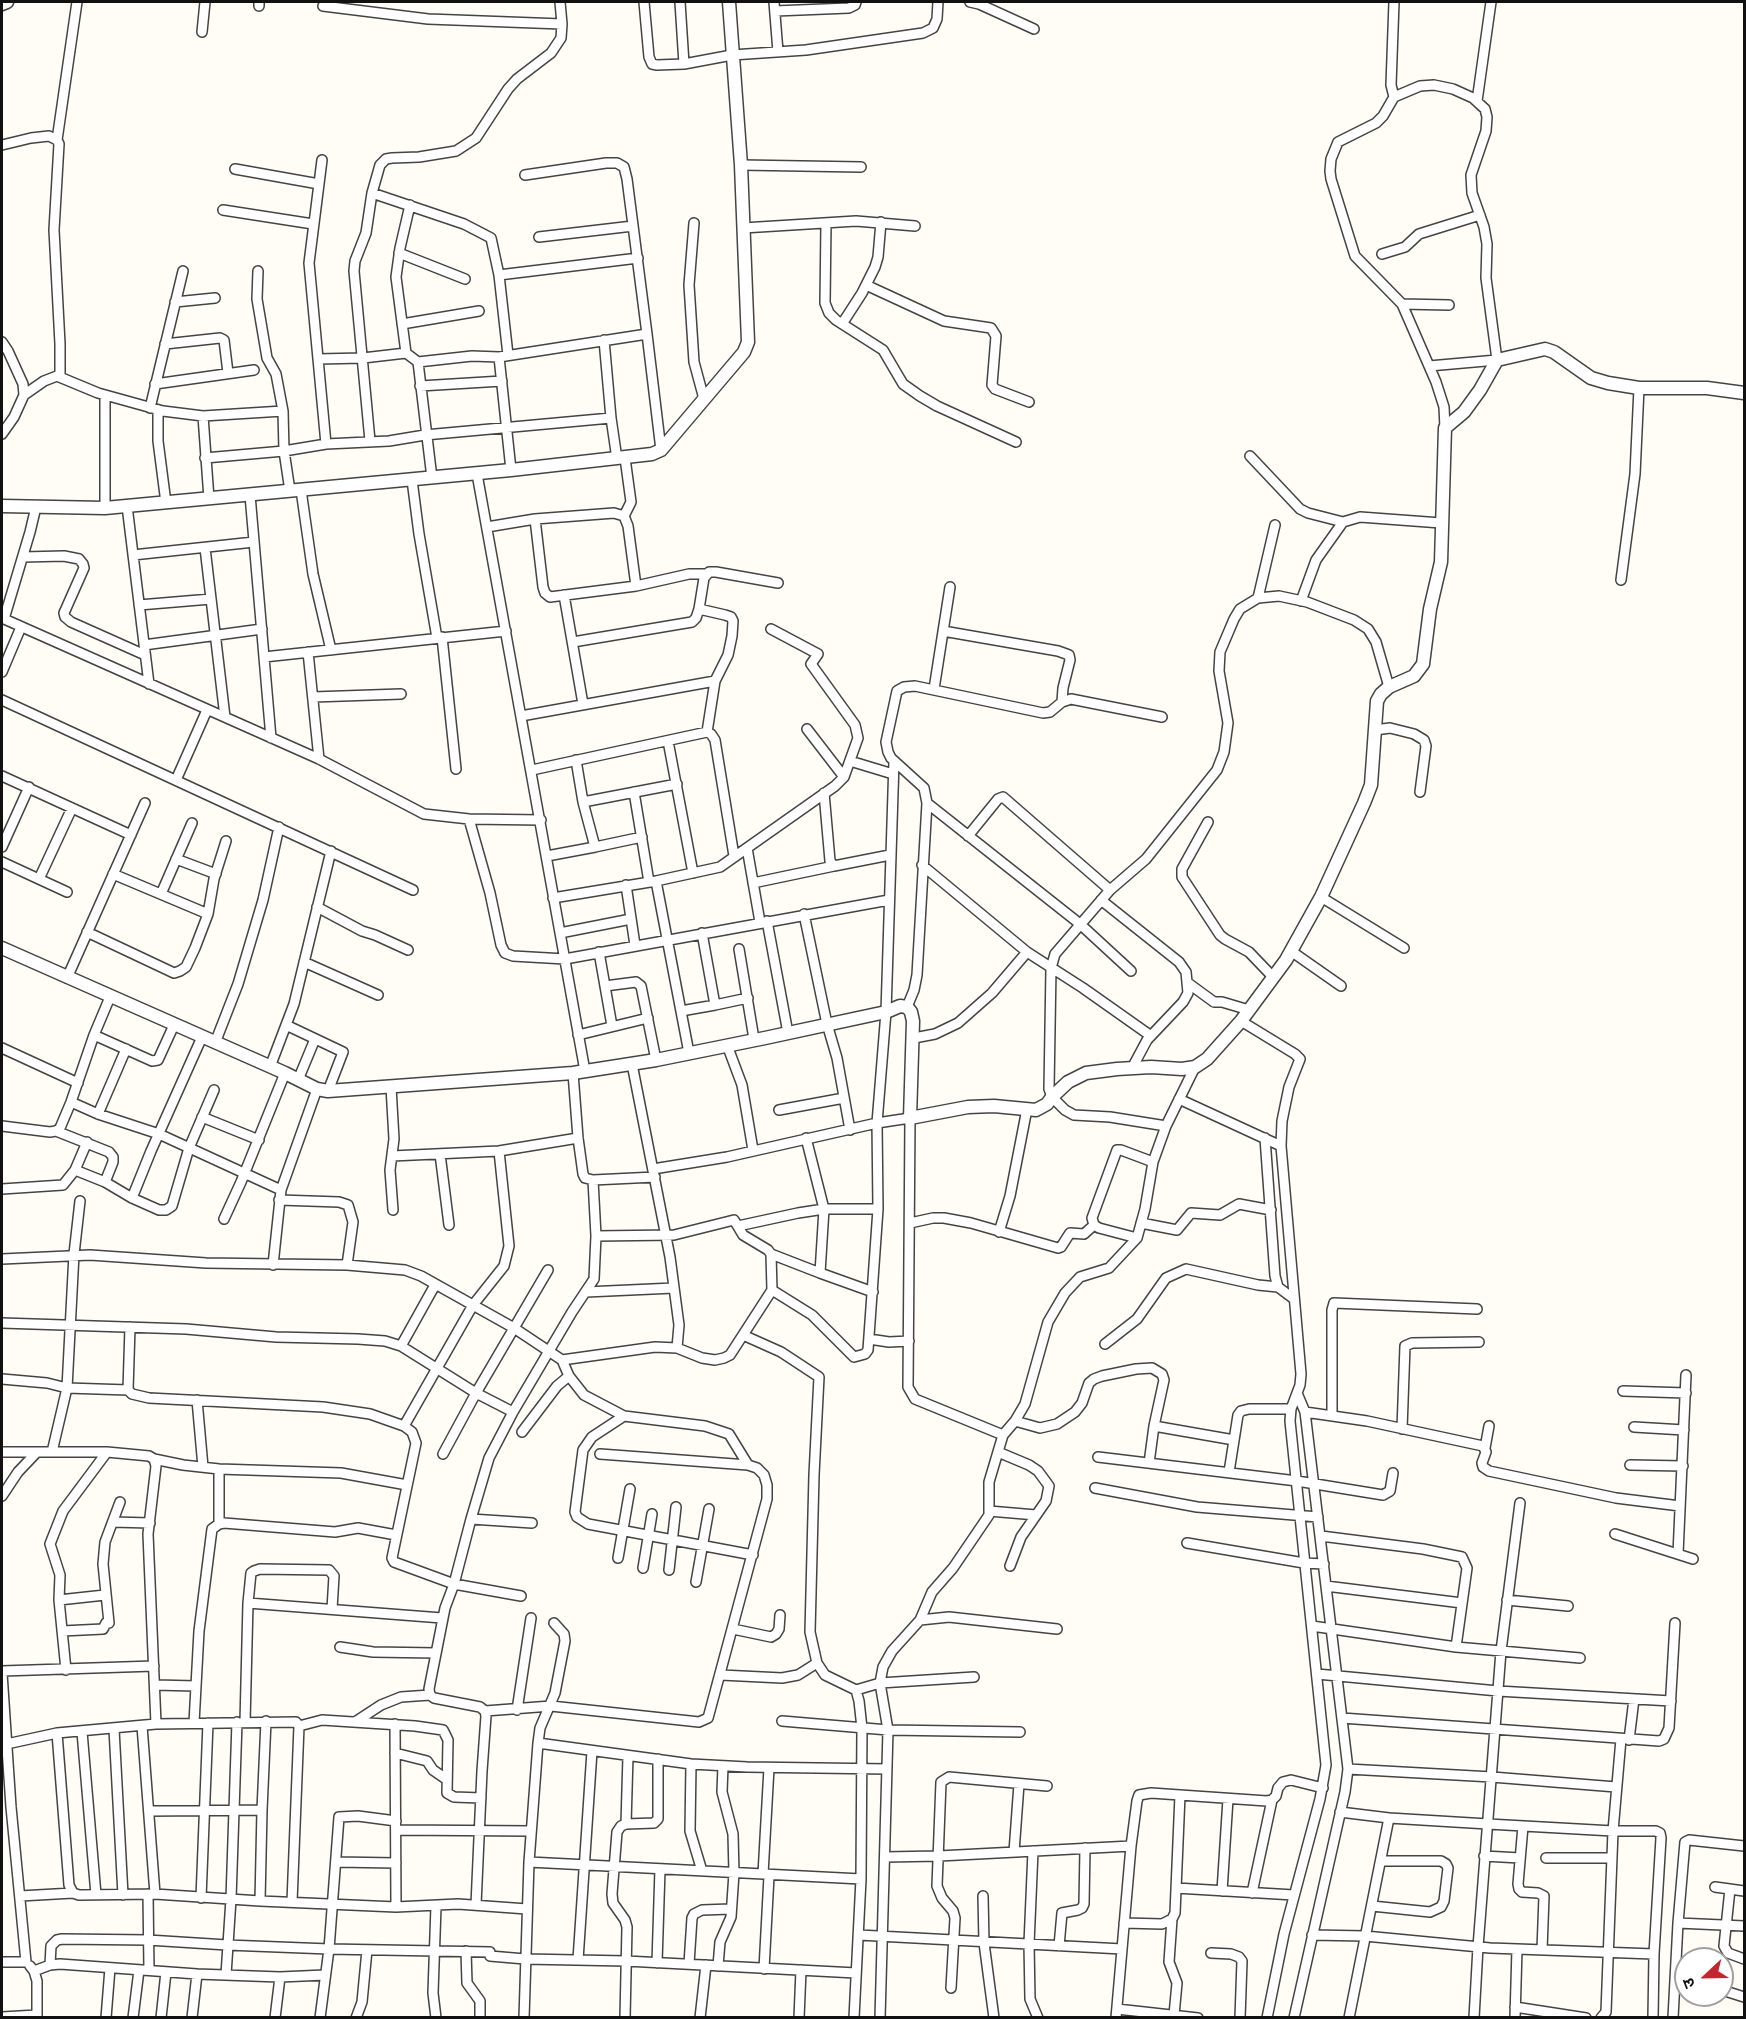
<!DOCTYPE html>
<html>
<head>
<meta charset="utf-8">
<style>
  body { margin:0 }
  #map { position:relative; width:1746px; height:2019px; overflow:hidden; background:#fffdf5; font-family:"Times New Roman","Noto Sans Devanagari",serif }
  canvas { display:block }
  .frame { position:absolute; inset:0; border:3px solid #111; pointer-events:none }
  .north { position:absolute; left:1674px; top:1947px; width:60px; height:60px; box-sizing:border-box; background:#fff; border:2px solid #a0a0a0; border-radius:50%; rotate:248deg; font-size:16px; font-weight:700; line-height:24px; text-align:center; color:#111 }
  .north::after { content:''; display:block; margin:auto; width:21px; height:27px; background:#c4262e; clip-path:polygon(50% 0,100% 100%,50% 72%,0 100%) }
</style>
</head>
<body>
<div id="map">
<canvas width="1746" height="2019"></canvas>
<div class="frame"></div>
<div class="north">उ</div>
</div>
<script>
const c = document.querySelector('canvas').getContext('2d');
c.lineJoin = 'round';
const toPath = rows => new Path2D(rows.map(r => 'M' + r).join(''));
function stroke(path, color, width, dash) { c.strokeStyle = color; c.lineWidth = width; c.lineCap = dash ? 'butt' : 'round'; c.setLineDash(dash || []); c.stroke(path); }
const minor = toPath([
  [644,2,649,57,652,64,657,65,684,64,732,55,806,50,923,33,933,28,937,19,938,2],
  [680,2,684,64],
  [774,2,778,52],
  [970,2,979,4,1034,29],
  [259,6,259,2],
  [323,6,428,19,562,24],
  [775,11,849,8,855,5,856,2],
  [202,32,205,2],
  [1394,97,1391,85,1394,2],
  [1477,101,1491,2],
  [57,140,77,2],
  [2,145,31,138,49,136,57,140,59,144,54,230,60,344,60,376],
  [322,160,309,263,326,444],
  [741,165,861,167],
  [235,169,319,184],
  [525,175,606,163,617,163,624,167,627,179,647,334],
  [372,193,464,224,491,238,499,275,508,355],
  [410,205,400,248,396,277,406,353,418,362,432,478],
  [223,210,313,224],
  [694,223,689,285,694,362,704,399],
  [826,223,825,303,829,313,836,320,883,350,903,384,920,396,937,406,1016,442],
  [743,228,856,221,915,226],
  [539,237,633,226],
  [399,253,465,279],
  [1382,254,1405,247,1419,234,1480,215],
  [258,271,257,299,267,358,276,374,283,411,284,451,290,491],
  [499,275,638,258],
  [866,285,944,321,991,328,996,336,992,385,995,389,1029,402],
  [175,302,215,298],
  [1402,304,1449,305],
  [402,324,479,311],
  [842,324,862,293,875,267,878,257,881,222],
  [604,340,611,418,617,459],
  [2,342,8,351,23,384,24,395,14,417,2,434],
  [165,344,220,338,224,340,228,373],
  [499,357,511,470],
  [318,359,363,358,406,353],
  [418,362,472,356,499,357,647,334,661,450],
  [1429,366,1497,360,1486,278,1487,244,1484,227,1472,193,1471,175,1486,131,1487,117,1485,109,1473,98,1453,89,1434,85,1420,86,1394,97,1383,116,1376,123,1338,142,1331,159,1330,171,1331,179,1355,256,1402,304,1436,382,1444,407,1445,428],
  [155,384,254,370],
  [420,386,502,381],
  [24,395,44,381,57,376,98,393,163,411,203,416,283,411],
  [150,408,183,271],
  [158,410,158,441,166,503],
  [203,416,209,499],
  [370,441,354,271,355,261,366,233,372,193,380,165,386,159,392,158,419,157,456,151,476,138,508,89,517,79,551,53,561,38,562,24,560,2],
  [1250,456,1300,509,1308,513,1343,522],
  [205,458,284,451,326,444,389,441,425,435,611,418],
  [477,474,585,1071],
  [412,480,419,534,437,638],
  [301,490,313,574,331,650],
  [250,495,271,738],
  [127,506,149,684],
  [105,508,105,395],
  [624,516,631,502,625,458],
  [535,519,543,587,545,593,550,597,636,586,689,574,707,574],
  [487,527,535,519,614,513,624,516,628,526,636,586],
  [205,548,225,717],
  [133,555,254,542],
  [23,557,64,556,79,559,83,564,84,568,64,613,65,617,71,622,145,655],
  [1621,580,1635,474,1639,388],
  [564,595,583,704],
  [1258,598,1275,525],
  [1301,601,1316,560,1343,522,1360,517,1441,523],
  [139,605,211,599],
  [699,609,725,615,731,617,733,621,732,636,728,655,715,681,707,732],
  [2,618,319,759,424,814,469,819,541,820],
  [4,619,30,532,36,507],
  [943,631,1058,651,1069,655,1070,660,1063,688,1062,702],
  [442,637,456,769],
  [573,642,692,622,696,618,699,609,704,578,709,572,716,572,778,583],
  [144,645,262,629],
  [308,652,319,759],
  [264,657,506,631],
  [2,672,21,627],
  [934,689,950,587],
  [313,697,401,694],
  [2,700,413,890],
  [521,716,715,681],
  [807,729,844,777],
  [1375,730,1390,728,1414,734,1424,740,1426,746,1420,792],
  [668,741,693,873],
  [576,760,583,802,595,847,642,837],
  [850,761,893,774],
  [532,770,707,732,711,734,715,740,734,856],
  [2,776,131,835],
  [176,780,207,710],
  [634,792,649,882],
  [824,793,830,861,834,866,890,855],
  [583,802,677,784],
  [927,803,1080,924,1131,971],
  [469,819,490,893,501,945,505,953,513,956,565,959,889,900],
  [1208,822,1182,869,1182,877,1220,935,1225,939,1249,952,1273,977],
  [968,836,998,799,1003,797,1110,890],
  [2,847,29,787],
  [747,848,760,922],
  [547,856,595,847],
  [176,859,216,874],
  [2,862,67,892],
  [922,865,1027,952,1083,988,1151,1036],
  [113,874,208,914],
  [39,879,72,808],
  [656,881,689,1053],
  [753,883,834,866],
  [626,885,635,945],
  [161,894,192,823],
  [1321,897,1404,948],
  [553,898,656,881,720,867,835,786,844,777,858,738,855,725,811,664,818,654,771,629],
  [1101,900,1179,962,1186,972,1188,993,1183,1002,1147,1040,1132,1068],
  [317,907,362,931,375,935,408,950],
  [804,914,827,1024,837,1058,850,1130],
  [767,921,788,1033],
  [87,932,174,973,180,971,186,967,195,948,208,914,214,879,226,841],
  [560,933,631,919],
  [702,933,715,1005,748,998],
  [739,949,754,1039],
  [1291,951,1341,986],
  [599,952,612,1026],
  [304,962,378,995],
  [67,978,145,803],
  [1188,983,1214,1002,1222,1002,1249,1010],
  [605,986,636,982,641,986,656,1060],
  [907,1007,914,990,917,975,927,803,924,788,891,758,888,752,886,742,897,691,904,687,915,686,1043,713,1050,712,1062,702,1071,699,1162,717],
  [681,1011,715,1005],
  [1241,1021,1295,1054,1300,1059,1289,1087,1282,1121,1281,1146,1301,1374,1300,1385,1291,1409,1290,1421,1326,1765,1320,1799,1284,1934,1267,2018],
  [286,1025,343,1052,328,1091],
  [94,1035,152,1061,158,1060,174,1025],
  [578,1035,648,1018],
  [914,1038,935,1034,958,1023,992,993,1027,952],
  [215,1043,238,984,263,900,279,827],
  [727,1045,742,1085,753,1150],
  [2,1048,78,1083],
  [632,1064,670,1257,679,1325,677,1348],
  [270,1067,294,1004,331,851],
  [573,1073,578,1138,583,1174,585,1178,593,1180,655,1177],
  [298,1080,315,1039],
  [391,1087,394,1139,390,1170,393,1210],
  [1179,1099,1281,1146],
  [71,1102,98,1114,159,1134,281,1190],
  [779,1110,844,1098],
  [98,1114,126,1049],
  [202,1117,259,1140],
  [2,1126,50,1132,56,1131,60,1128,71,1102,94,1035,110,997],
  [1166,1126,1110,1117,1074,1115,1065,1110,1052,1097,1049,1089,1051,968,1055,954,1110,890,1146,859,1217,770,1224,752,1228,723,1219,671,1220,652,1234,619,1240,609,1258,598,1279,596,1307,602,1354,620,1368,629,1376,642,1389,687],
  [56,1131,109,1152,113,1157,113,1162,105,1182],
  [1265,1138,1275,1276,1278,1287,1294,1299],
  [440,1154,449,1225],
  [392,1156,499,1151,578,1138],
  [653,1169,727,1157,877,1123,910,1118,908,1387,915,1399,1003,1435,1015,1421,1025,1404,1048,1322,1065,1293,1080,1277,1109,1268,1137,1238,1145,1209,1153,1162,1166,1126,1195,1067],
  [75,1170,105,1182,132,1198,159,1210,166,1210,172,1206,189,1148,214,1090],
  [2,1189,63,1185,75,1170,87,1142],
  [132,1198,151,1151,202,1037],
  [279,1200,339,1202,348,1205,353,1222,347,1265],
  [224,1219,241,1182,285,1073],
  [910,1223,933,1218,944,1218,971,1223,1058,1248,1061,1247,1070,1233,1084,1234,1094,1225],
  [1141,1223,1177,1230,1191,1213,1220,1215,1239,1204,1271,1210],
  [738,1226,798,1213,824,1209,878,1209],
  [999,1232,1010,1196,1027,1109],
  [596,1236,674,1235,734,1220,743,1235,768,1250,771,1254,772,1290,812,1315,854,1357,865,1354,868,1350,878,1209,877,1123,886,1012,894,761],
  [1137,1238,1099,1228,1094,1225,1092,1218,1117,1150,1121,1150,1153,1162],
  [771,1254,820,1273,824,1209,806,1138],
  [2,1259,90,1255,206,1263,347,1265,405,1270,421,1276,514,1328,562,1360,655,1347,677,1348,702,1358,715,1360,724,1358,730,1355,772,1290],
  [273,1265,281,1190,317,1089],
  [820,1273,873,1292],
  [586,1292,674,1288],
  [2,1323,186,1329,276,1337,358,1339,385,1341,401,1346,476,1393,513,1412],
  [130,1327,128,1390,132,1394,149,1398,323,1407,370,1414,404,1426,412,1432,416,1443,392,1558,394,1562,454,1584,521,1596],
  [743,1335,781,1352,819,1377,814,1475,810,1632,817,1663,825,1675,856,1690,859,1701,862,1728,861,1879,854,2018],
  [869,1339,889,1342,909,1341],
  [1105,1344,1137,1319,1166,1278,1186,1269,1258,1285,1278,1287],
  [401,1346,435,1285],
  [2,1379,47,1383,67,1388,128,1390],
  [1623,1391,1686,1393],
  [197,1400,203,1467],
  [1305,1412,1367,1421,1483,1446,1486,1452,1482,1463,1483,1467,1489,1471,1616,1498,1680,1506],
  [624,1416,592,1437,583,1450,575,1512,577,1517,588,1524,753,1555],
  [1332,1416,1332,1310,1334,1303,1477,1309],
  [1015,1421,1040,1428,1057,1424,1075,1412,1082,1403,1089,1383,1094,1379,1102,1376,1136,1369,1152,1368,1162,1374,1164,1380,1154,1426,1149,1463],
  [404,1426,473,1305,504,1266,509,1246,499,1151],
  [1154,1426,1234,1440],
  [1634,1427,1684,1430],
  [1402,1429,1405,1346,1412,1343,1479,1342],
  [522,1432,557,1386,569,1376],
  [1485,1448,1489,1426],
  [2,1452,107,1452,149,1456,154,1459,156,1466,148,1534,156,1724],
  [52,1452,67,1388,74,1254,80,1201],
  [998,1452,1029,1465,1038,1471,1049,1486,1046,1501,1021,1537,1010,1566],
  [443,1454,476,1393,548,1270],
  [600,1454,748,1465],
  [1098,1457,1297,1481,1383,1495,1390,1491,1393,1473],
  [154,1459,183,1465,219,1469,341,1473,407,1485],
  [1630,1465,1683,1466],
  [1229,1472,1238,1415,1241,1411,1249,1409,1291,1409],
  [1095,1488,1197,1507,1318,1517],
  [2,1496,18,1472,37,1452],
  [989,1511,1036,1515],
  [471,1519,532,1523],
  [113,1522,150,1523],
  [219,1524,219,1469],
  [1615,1534,1693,1559],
  [1321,1536,1423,1549,1462,1557,1467,1568,1456,1647],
  [1187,1543,1304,1563,1324,1564],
  [1678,1554,1686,1375],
  [618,1558,630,1489],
  [643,1568,652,1514],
  [669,1570,676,1507],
  [696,1582,709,1509],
  [1326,1586,1462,1603],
  [59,1600,105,1595],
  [1507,1600,1568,1606],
  [248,1603,442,1618],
  [920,1620,949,1617,1057,1629],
  [1312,1626,1456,1647,1580,1658],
  [733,1629,771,1637,776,1634,779,1629,780,1615],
  [62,1631,103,1629,106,1623,109,1623,103,1564,105,1542,120,1502],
  [340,1647,373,1652,436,1653],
  [66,1670,59,1600,60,1575,50,1544,63,1511,107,1452],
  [2,1671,154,1666],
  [2,1673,11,1807,26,1962,2,1962],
  [1317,1674,1498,1691,1671,1701],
  [721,1675,782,1678,798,1675,817,1663],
  [155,1685,196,1686],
  [856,1690,880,1683,974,1677],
  [517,1710,531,1618],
  [485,1711,551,1706,699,1722,708,1718,767,1499,767,1485,764,1475,757,1468,748,1465,729,1434,705,1426,624,1416,584,1395,569,1376,562,1360],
  [1342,1718,1659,1741,1664,1739,1669,1728,1675,1623],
  [782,1721,888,1730,1020,1732],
  [245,1722,248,1603,251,1573,254,1571,260,1569,329,1570,334,1576,332,1609],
  [355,1722,381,1705,401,1697,430,1695],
  [194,1723,199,1631,212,1529,219,1524,224,1523,335,1532,358,1528,396,1535],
  [395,1724,396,1907],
  [142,1726,155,1894],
  [299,1726,322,1720,415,1726,443,1730,448,1740,447,1793,454,1797,481,1798],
  [114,1729,123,1895],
  [82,1732,96,1895],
  [57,1733,69,1885,73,1893,79,1895,155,1894,260,1901,396,1907,458,1904,527,1909],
  [1629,1740,1634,1699],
  [538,1743,691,1764,747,1767,887,1769],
  [2,1745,57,1733,156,1724,296,1722,299,1726,292,1902],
  [395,1753,427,1761,433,1770,446,1779],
  [691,1764,690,1831,702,1871],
  [1348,1769,1492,1777,1616,1787],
  [149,1811,262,1810],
  [1340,1812,1389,1818,1488,1824,1613,1831,1656,1831,1660,1833,1661,1838,1654,1954,1653,2018],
  [626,1824,628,1756],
  [1523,1826,1518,1884,1519,1889,1522,1892,1538,1893,1544,1896,1542,1950],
  [396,1830,531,1831],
  [1033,1851,1029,1944,1030,1999,1038,2018],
  [1014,1852,1019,1784],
  [1484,1856,1520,1858],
  [885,1857,939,1856,1131,1846],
  [1546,1858,1612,1858],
  [336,1862,396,1863],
  [529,1862,861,1879],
  [763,1874,769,1768],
  [1715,1887,1744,1891],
  [1176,1888,1294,1895],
  [1730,1889,1724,1946,1728,1953,1744,1959],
  [1222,1891,1228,1799],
  [1252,1893,1272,1800],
  [148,1894,149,1970],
  [20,1896,73,1893],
  [983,1896,984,1943,994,2018],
  [201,1898,208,1723],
  [260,1901,262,1810,266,1721],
  [476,1905,482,1771,486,1716,485,1711,480,1707,434,1698,430,1695,429,1689,445,1608,454,1584,471,1519,489,1458,513,1412,572,1312,594,1279,596,1236,593,1180],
  [1372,1906,1430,1912,1441,1907,1444,1901,1448,1868,1446,1864,1441,1861,1381,1861],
  [1172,1919,1169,1962,1177,1983,1174,2015],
  [1124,1923,1162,1924,1172,1919,1175,1913,1180,1795],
  [1678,1923,1744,1926],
  [859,1935,1122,1949],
  [1312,1935,1365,1936,1490,1948,1654,1954],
  [1059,1946,1062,1913,1078,1910,1082,1908,1084,1904,1085,1848],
  [466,1951,467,1983,480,2001,480,2018],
  [1211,1953,1231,1954,1239,1957,1242,1961,1240,2018],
  [490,1956,525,1959,626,1961,856,1973],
  [578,1960,592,1751],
  [657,1963,660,1869],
  [689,1964,692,1918,694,1914,702,1910,731,1909],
  [50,1965,51,1946,57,1940,62,1939,148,1940,227,1945,329,1949,490,1952],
  [30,1966,34,1971,37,1981,37,2018],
  [718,1966,720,1942,731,1917,734,1873,733,1834,722,1792,723,1766],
  [764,1969,769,1876],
  [34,1971,50,1965,60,1964,197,1974,280,1977,325,1975],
  [226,1975,231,1899,237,1722],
  [951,1988,955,1918,953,1911,942,1898,937,1886,941,1782,949,1777,1047,1786],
  [1722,1990,1744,1997],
  [1515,2007,1586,2018],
  [1117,2009,1198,2018],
  [2,2017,37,2015],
  [106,2018,110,1968],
  [133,2018,139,1970],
  [161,2018,166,1972],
  [192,2018,197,1974],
  [275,2018,280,1977],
  [320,2018,329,1949,339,1817,358,1816,396,1821],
  [356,2018,362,2002,367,1950],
  [436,2018,433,1993,436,1906],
  [524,2018,529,1862,538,1743,540,1728,555,1693,565,1641,564,1634,554,1623],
  [625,2018,627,1927,625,1920,613,1903,612,1894,617,1832,621,1826,626,1824,654,1823,658,1819,658,1759],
  [700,2018,706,1965],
  [799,2018,801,1970],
  [880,2018,888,1730,880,1683,883,1667,892,1651,920,1620,932,1592,953,1568,989,1515,989,1482,1003,1435],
  [1116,2018,1131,1846,1137,1801,1139,1795,1151,1793,1267,1801,1272,1800,1276,1796,1278,1788,1283,1782,1291,1780,1323,1788],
  [1294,2018,1345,1792,1348,1769,1305,1412,1297,1393],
  [1349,2018,1389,1818],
  [1474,2018,1478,1947,1501,1651,1520,1503],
  [1515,2018,1517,1949],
  [1601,2018,1606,2012,1613,1831,1621,1739],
  [1673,2018,1678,1923,1685,1842,1689,1840,1744,1846]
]);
const tertiary = toPath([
  [2,4,7,2],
  [2,506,105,508,511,470,652,454,661,450,744,352,748,342,741,165,729,2],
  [2,948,285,1073,317,1089,328,1091,573,1073,656,1060,765,1038,886,1012,900,1006,907,1007,911,1012,913,1021,910,1118,968,1107,994,1106,1036,1110,1047,1104,1052,1097,1068,1082,1086,1073,1117,1069,1151,1067,1182,1069,1195,1067,1207,1059,1241,1021,1286,960,1321,897,1364,803,1371,785,1377,701,1381,694,1389,687,1414,676,1423,664,1430,609,1441,562,1445,428,1464,412,1480,390,1497,360,1545,349,1554,352,1591,378,1608,383,1639,388,1707,388,1744,393]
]);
stroke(minor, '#444', 12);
stroke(tertiary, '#444', 15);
stroke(minor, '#fff', 9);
stroke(tertiary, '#fff', 12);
</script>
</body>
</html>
